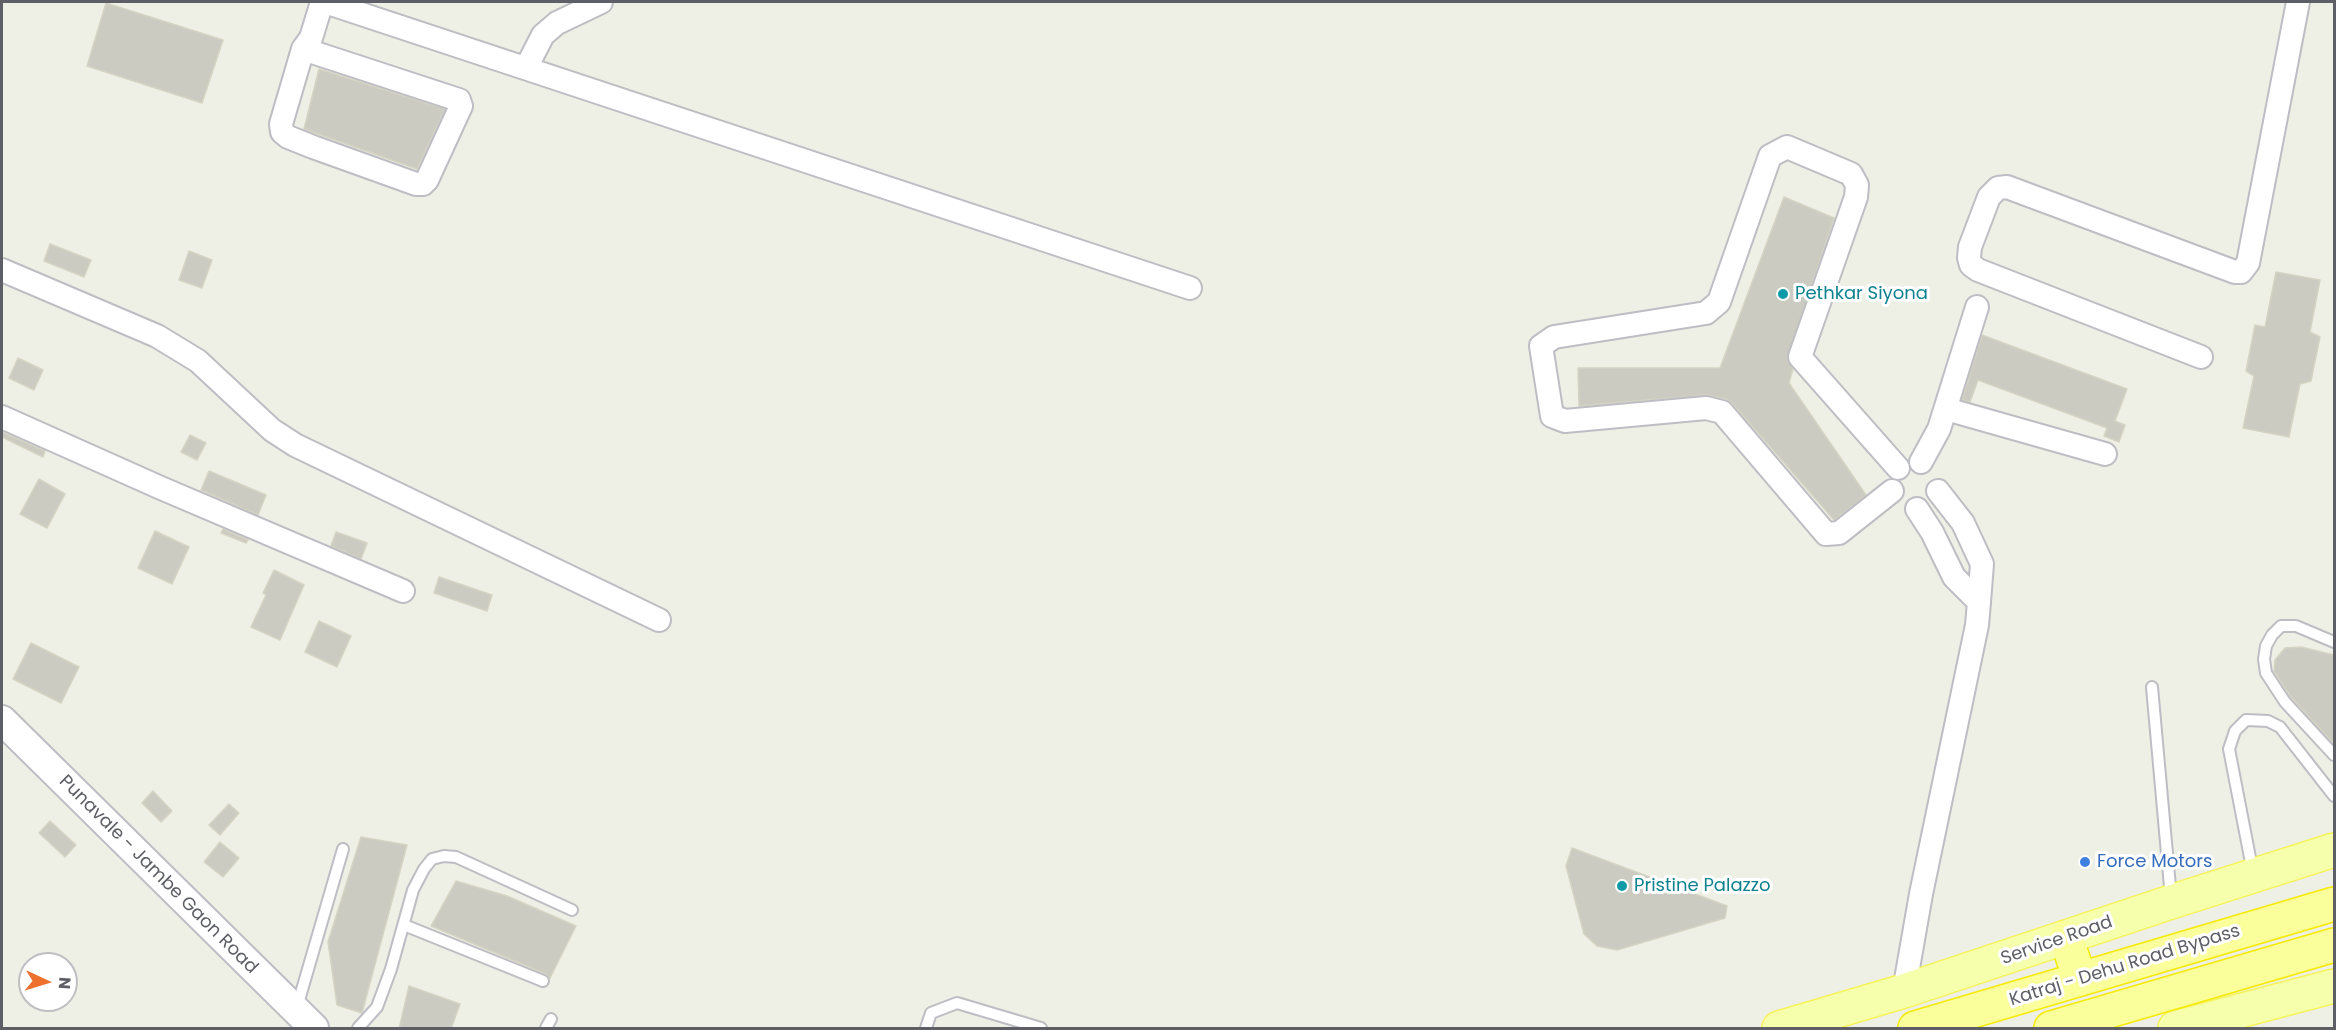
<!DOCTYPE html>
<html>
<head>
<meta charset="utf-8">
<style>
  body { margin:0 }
  #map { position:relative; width:2336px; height:1030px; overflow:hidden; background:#eff0e5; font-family:Poppins,sans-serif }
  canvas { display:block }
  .frame { position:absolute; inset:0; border:3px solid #5d5e66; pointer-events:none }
  .north { position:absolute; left:18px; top:952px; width:60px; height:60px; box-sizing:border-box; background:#fff; border:2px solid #bebfc2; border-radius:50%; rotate:94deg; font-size:16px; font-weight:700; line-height:24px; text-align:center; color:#5d5e66 }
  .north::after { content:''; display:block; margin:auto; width:21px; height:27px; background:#ee702d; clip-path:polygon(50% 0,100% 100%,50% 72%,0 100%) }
</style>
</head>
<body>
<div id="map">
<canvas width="2336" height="1030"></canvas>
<div class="frame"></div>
<div class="north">N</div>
</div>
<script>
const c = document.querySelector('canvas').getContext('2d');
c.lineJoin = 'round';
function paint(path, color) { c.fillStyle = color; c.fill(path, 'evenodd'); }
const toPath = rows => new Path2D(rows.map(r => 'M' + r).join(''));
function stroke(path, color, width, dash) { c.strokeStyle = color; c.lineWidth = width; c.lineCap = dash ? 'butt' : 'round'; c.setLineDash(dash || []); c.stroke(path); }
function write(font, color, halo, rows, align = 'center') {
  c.font = font + ' Poppins,sans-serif'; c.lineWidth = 6; c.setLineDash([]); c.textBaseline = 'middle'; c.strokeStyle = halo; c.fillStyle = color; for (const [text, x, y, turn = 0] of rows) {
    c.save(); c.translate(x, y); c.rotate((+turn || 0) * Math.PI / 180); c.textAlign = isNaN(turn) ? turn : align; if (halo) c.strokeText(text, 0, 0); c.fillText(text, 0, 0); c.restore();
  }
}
const building = toPath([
  [106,3,223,40,202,103,87,66,106,3],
  [319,69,445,109,417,169,304,129,319,69],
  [1784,197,1834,218,1787,359,1793,369,1789,383,1866,495,1834,520,1732,403,1726,399,1705,395,1579,406,1578,368,1720,368,1784,197],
  [50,244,91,260,84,277,44,261,50,244],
  [189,251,212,260,202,288,179,280,189,251],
  [2276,272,2320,280,2310,332,2320,337,2311,381,2300,384,2289,437,2243,428,2254,376,2246,371,2255,325,2265,327,2276,272],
  [1982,335,2127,389,2115,421,2125,425,2119,442,2104,436,2107,428,1978,380,1970,402,1962,400,1982,335],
  [18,358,43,370,34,390,9,378,18,358],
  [2,432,45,451,43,457,2,437,2,432],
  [190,435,206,443,197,460,181,452,190,435],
  [209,471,266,495,258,515,201,490,209,471],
  [39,479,65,494,47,528,20,514,39,479],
  [223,529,248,540,246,543,221,533,223,529],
  [155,531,189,547,172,584,138,568,155,531],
  [336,532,367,543,361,559,331,546,336,532],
  [274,570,304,585,280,640,251,627,266,595,263,593,274,570],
  [439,577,492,595,487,611,434,593,439,577],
  [319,621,351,636,337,667,305,652,319,621],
  [31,643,79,667,61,703,13,679,31,643],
  [2301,647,2334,655,2334,744,2290,696,2274,671,2275,660,2285,648,2301,647],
  [153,791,172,811,161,822,142,803,153,791],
  [229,804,239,813,220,835,209,825,229,804],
  [50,821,76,845,65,857,39,833,50,821],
  [361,837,407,845,362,1013,337,1005,328,942,361,837],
  [220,842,239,858,223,877,204,862,220,842],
  [1572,848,1727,906,1725,918,1617,950,1597,946,1584,934,1566,866,1572,848],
  [456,881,507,896,576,926,550,978,546,974,431,926,456,881],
  [409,986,460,1004,451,1029,399,1029,409,986]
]);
paint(building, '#cbcbc1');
stroke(building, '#d5d4c3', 1.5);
const service = toPath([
  [2334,642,2296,626,2281,626,2272,635,2266,646,2264,659,2266,673,2285,702,2334,755],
  [2152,687,2171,898],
  [2253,873,2229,749,2235,731,2246,720,2268,721,2280,727,2334,796],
  [404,925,543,981],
  [297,1007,343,849],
  [358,1028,377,1007,391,969,413,890,424,869,432,859,444,856,456,857,572,910],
  [546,1028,551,1019],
  [926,1028,931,1013,957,1003,1041,1028]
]);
const minor = toPath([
  [325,2,1190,288],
  [303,49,459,100,461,106,427,180,423,184,416,184,313,147,288,137,282,132,281,124,303,49,311,38,322,2],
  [526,68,543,35,557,23,601,2],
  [2,270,157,336,198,361,272,430,295,445,659,620],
  [2201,357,1978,270,1971,265,1969,258,1970,247,1989,197,1998,188,2007,187,2235,272,2241,272,2248,263,2298,2],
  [1946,409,2105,454],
  [2,417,161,488,403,591],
  [1921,462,1939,429,1977,307],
  [1892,491,1839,533,1826,534,1722,412,1706,408,1565,421,1552,416,1541,346,1554,337,1706,313,1719,302,1770,156,1787,147,1851,174,1857,185,1856,197,1800,357,1898,468],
  [1917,509,1932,532,1954,577,1979,602,1982,564,1963,523,1938,491],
  [1904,991,1921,894,1977,625,1979,602]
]);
const tertiary = toPath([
  [2,720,314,1028]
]);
const primary = toPath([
  [1779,1028,1904,991,2171,902,2334,850],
  [2175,1028,2334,986]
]);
const trunk = toPath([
  [2066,938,2080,979],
  [1915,1028,2334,904],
  [2051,1028,2334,945]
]);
stroke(service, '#bdbdc4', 14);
stroke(minor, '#bdbdc4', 26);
stroke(tertiary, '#bdbdc4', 32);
stroke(primary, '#f5f359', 36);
stroke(trunk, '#f5ea00', 36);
stroke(service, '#fff', 10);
stroke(minor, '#fff', 22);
stroke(tertiary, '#fff', 28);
stroke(primary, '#f6ffab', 33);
stroke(trunk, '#faff9c', 33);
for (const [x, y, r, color] of [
  [1783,294,6,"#0f9aa8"],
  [2085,862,6,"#3f7fe0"],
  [1622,886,6,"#0f9aa8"]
]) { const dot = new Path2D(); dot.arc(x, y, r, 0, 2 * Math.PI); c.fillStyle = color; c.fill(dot); stroke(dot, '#fff', 2); }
write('18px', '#0d838f', '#fff', [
  ["Pethkar Siyona",1795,294],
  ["Pristine Palazzo",1634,886]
], 'left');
write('18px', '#366cbe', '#fff', [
  ["Force Motors",2097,862]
], 'left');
write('18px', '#5d5e66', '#fff', [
  ["Punavale - Jambe Gaon Road",158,875,45],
  ["Service Road",2057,941,-19],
  ["Katraj - Dehu Road Bypass",2125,966,-17]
]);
</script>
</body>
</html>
